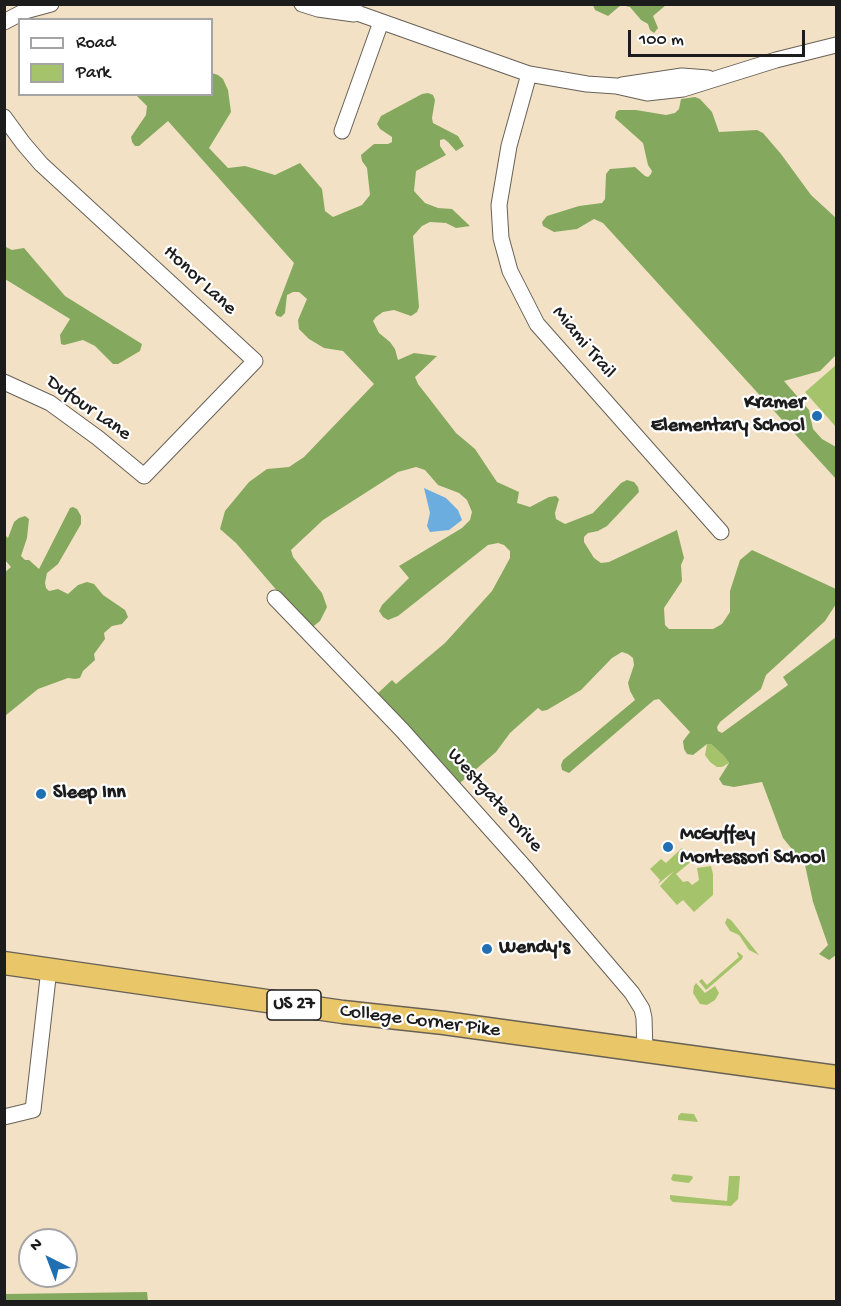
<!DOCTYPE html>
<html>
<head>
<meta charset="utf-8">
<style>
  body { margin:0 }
  #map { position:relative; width:841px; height:1306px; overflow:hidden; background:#f3e1c5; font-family:"Gochi Hand",sans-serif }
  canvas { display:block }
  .frame { position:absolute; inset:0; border:6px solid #1c1c1c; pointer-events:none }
  .legend { position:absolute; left:18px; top:18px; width:195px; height:78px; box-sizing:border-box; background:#fff; border:2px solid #a4a4a4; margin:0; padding:8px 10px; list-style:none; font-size:18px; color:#1c1c1c }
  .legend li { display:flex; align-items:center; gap:12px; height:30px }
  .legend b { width:30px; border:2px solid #a4a4a4 }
  .north { position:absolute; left:18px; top:1228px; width:60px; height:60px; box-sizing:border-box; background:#fff; border:2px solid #a4a4a4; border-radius:50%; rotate:318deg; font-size:16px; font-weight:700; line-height:24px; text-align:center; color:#1c1c1c }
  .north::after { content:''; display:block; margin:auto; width:21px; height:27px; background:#1f6fb2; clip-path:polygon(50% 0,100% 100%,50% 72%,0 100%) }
  .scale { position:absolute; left:628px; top:30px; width:177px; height:27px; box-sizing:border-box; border:3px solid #1c1c1c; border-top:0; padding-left:8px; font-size:18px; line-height:21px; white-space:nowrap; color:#1c1c1c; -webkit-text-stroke:4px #fff; paint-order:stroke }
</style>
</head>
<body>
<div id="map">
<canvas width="841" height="1306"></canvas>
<div class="frame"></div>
<ul class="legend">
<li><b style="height:8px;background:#fff"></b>Road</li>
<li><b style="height:16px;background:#a5c36a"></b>Park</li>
</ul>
<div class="north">N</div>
<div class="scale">100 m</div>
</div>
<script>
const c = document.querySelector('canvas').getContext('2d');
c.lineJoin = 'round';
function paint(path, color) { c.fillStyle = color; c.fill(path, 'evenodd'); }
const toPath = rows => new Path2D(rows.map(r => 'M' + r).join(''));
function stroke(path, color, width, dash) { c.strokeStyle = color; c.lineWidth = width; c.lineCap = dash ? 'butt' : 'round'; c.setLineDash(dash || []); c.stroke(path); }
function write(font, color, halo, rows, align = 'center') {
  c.font = font + ' "Gochi Hand",sans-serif'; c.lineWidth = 4.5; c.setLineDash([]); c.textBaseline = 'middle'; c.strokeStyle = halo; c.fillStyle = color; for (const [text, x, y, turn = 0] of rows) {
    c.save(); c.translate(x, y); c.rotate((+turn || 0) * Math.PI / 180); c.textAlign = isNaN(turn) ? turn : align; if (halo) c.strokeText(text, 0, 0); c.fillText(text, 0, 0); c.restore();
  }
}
paint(toPath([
  [836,365,836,427,805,392],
  [707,744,711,744,724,756,729,763,722,767,717,767,710,762,705,755],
  [682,848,693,860,676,874,683,882,688,881,692,885,699,880,697,868,711,866,713,874,713,895,694,912,683,900,677,905,660,886,674,871,658,884,660,880,650,869,661,859,666,863],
  [727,918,731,920,759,955,749,950,739,935,730,931,725,923],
  [738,952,743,956,742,959,706,990,699,981,702,979,707,985,739,957,737,953],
  [696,983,705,993,715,986,719,993,715,1000,707,1005,700,1004,693,993,694,986],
  [681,1113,694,1114,698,1122,678,1120,678,1116],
  [673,1174,692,1176,693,1178,689,1183,673,1181,671,1179],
  [729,1176,740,1176,738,1199,731,1206,673,1202,670,1199,670,1195,727,1201]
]), '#a5c36a');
paint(toPath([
  [593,5,593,4,666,5,653,16,658,28,654,33,650,30,648,24,641,20,630,7,621,5,608,16,595,10],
  [212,73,218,75,223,79,228,90,231,112,209,148,228,168,245,166,275,175,300,163,322,189,325,211,333,217,362,205,370,195,367,168,362,161,361,155,374,144,388,144,392,142,392,137,380,129,377,124,381,116,422,94,428,93,433,95,435,100,432,118,433,123,458,136,464,146,456,151,448,142,444,139,440,140,440,146,446,155,416,171,414,191,425,203,438,208,452,209,470,226,456,228,446,223,430,222,422,226,413,236,419,307,417,312,411,316,394,310,383,312,376,317,373,321,379,333,390,342,395,349,398,360,414,353,437,356,415,377,418,384,456,433,475,449,497,482,519,492,517,503,530,507,549,497,556,496,559,499,555,513,556,519,565,524,593,513,621,483,627,480,634,482,638,487,639,492,607,526,598,531,588,533,584,537,584,542,594,558,601,563,609,562,677,530,684,558,681,565,682,581,664,608,665,625,669,629,713,629,722,624,730,612,730,591,740,560,752,550,836,589,836,604,825,621,766,675,761,689,720,722,717,727,718,731,722,733,788,685,783,677,836,637,836,955,829,960,819,954,828,945,813,902,805,865,783,838,762,782,734,787,723,785,719,779,729,763,724,756,711,744,707,744,693,755,687,754,684,749,683,741,690,732,659,699,654,700,569,773,562,770,561,765,563,760,635,700,630,691,628,683,634,665,633,658,628,654,622,652,612,658,581,690,547,710,542,711,538,708,510,733,496,752,460,783,377,694,392,680,396,684,445,643,492,591,510,558,510,551,504,545,498,543,488,545,398,616,388,620,383,617,379,611,382,605,409,578,399,566,462,528,470,520,472,512,467,500,459,493,438,485,425,470,416,467,398,472,323,520,291,550,293,557,322,593,327,607,320,621,310,629,236,543,220,529,225,511,249,482,267,469,289,467,304,457,374,384,343,351,324,348,309,339,299,329,298,320,307,299,299,292,293,292,287,295,285,313,281,317,277,316,275,313,294,263,168,121,139,146,135,146,132,142,131,137,146,115,147,106,136,95,212,94],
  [695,97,700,99,712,112,719,132,757,130,763,133,781,154,811,195,836,218,836,355,820,371,784,381,809,410,813,429,822,439,836,447,836,479,603,223,594,219,577,229,554,232,543,226,542,222,547,216,579,206,602,203,605,199,606,174,610,169,635,167,645,176,648,177,651,174,652,171,648,165,643,143,615,118,616,112,619,110,636,110,666,115,675,113,679,109,681,99],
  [4,246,12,250,24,248,65,296,142,344,140,351,118,364,113,364,95,346,83,340,64,345,61,344,60,335,70,319,5,279],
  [73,507,77,509,81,516,81,524,58,564,47,573,45,583,46,588,49,591,58,589,68,594,78,585,87,582,94,584,103,595,125,610,128,617,122,624,112,626,104,633,105,639,94,654,95,660,83,671,80,678,75,679,68,678,38,689,5,716,4,573,11,567,5,560,5,535,8,538,14,522,19,518,25,516,29,519,27,538,21,556,25,560,29,560,39,569,70,508],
  [147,1292,148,1301,5,1301,5,1294]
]), '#84a95e');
paint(toPath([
  [424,488,446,498,458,510,462,520,449,530,430,532,427,526,430,513]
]), '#6baddf');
const minor = toPath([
  [302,4,318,9,354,14],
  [343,4,360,14,529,74,587,84,616,86,647,93,683,89,776,60,836,45],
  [4,22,25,11,51,4],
  [529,74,509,146,499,205,501,238,510,271,537,324,721,532],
  [622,85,682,76,708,78],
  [4,117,23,143,41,164,255,361,144,476,98,438,50,403,4,382],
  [342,131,381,22],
  [275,598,402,730,527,870,632,993,642,1009,644,1018,645,1052],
  [4,1117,33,1110,49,969]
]);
const highway = toPath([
  [4,963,343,1012,444,1023,836,1077]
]);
stroke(minor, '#676157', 17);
stroke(highway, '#676157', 25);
stroke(minor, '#fff', 15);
stroke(highway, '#e9c769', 22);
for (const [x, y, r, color] of [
  [817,416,6,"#1f6fb2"],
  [41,794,6,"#1f6fb2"],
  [668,847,6,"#1f6fb2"],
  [487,949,6,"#1f6fb2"]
]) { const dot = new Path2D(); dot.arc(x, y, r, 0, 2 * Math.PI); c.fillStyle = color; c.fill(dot); stroke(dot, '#fff', 2); }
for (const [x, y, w] of [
  [294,1005,54]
]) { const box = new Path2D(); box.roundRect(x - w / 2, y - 15, w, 30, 4.5); c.fillStyle = '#fff'; c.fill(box); stroke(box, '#1c1c1c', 1.5); }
write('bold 18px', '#1c1c1c', null, [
  ["US 27",294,1005]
]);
write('20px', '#1c1c1c', '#fff', [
  ["Honor Lane",199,281,43],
  ["Miami Trail",583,343,50],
  ["Dufour Lane",88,409,35],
  ["Westgate Drive",494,801,48],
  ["College Corner Pike",420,1022,7]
]);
write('bold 20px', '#1c1c1c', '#fff', [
  ["Kramer",805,404,"right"],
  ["Elementary School",805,427,"right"],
  ["Sleep Inn",53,794],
  ["McGuffey",680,836],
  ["Montessori School",680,859],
  ["Wendy's",499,949]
], 'left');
</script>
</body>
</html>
